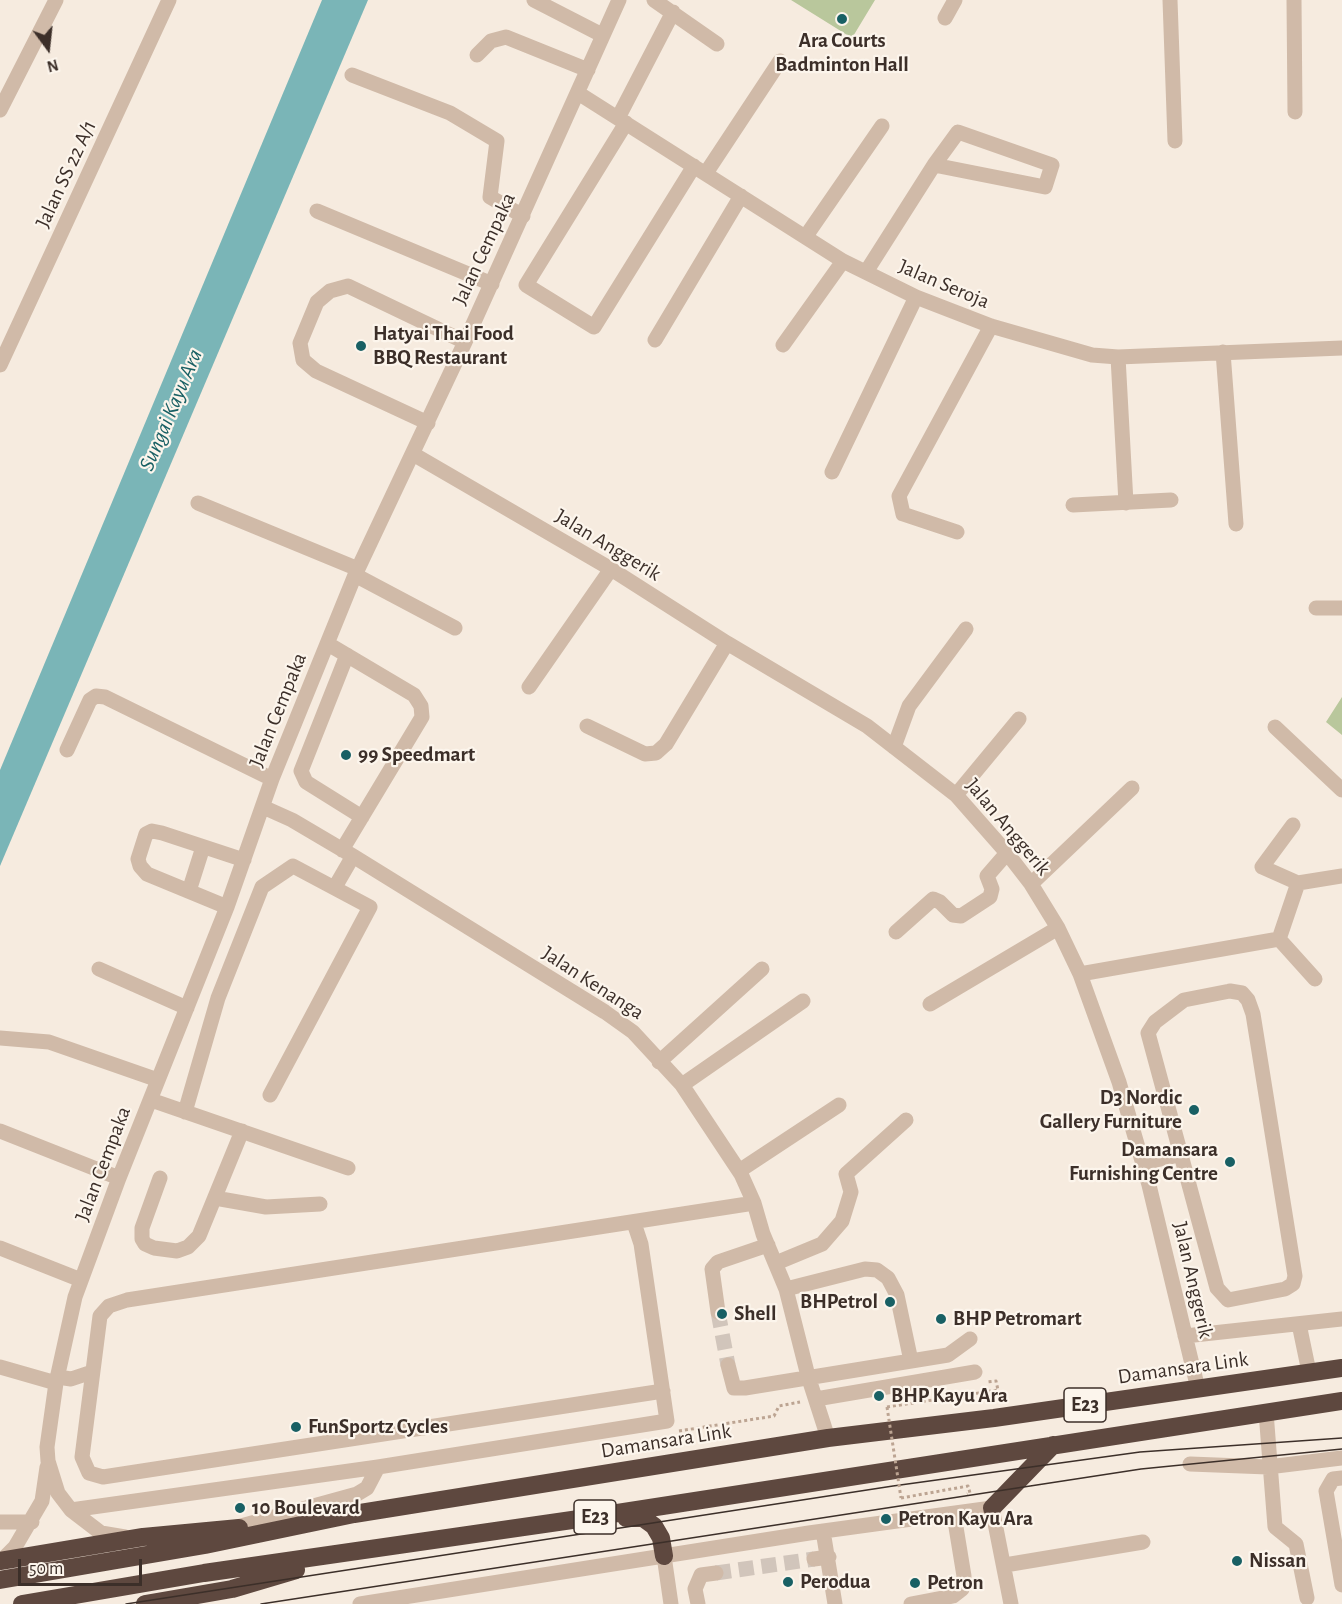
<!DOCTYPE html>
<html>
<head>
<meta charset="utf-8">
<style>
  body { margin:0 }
  #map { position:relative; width:1342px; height:1604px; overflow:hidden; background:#f6ebdf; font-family:"Alegreya Sans",sans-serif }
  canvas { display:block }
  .north { position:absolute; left:18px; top:18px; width:60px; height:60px; -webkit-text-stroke:4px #fcf5ec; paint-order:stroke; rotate:165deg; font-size:16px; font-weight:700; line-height:24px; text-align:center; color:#3c2f29 }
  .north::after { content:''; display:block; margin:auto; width:21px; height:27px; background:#3c2f29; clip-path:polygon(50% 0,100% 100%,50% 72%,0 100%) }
  .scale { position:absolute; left:18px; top:1559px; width:124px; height:27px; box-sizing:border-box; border:3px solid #3c2f29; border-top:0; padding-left:8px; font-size:18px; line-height:21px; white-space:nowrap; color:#3c2f29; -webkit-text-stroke:4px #fcf5ec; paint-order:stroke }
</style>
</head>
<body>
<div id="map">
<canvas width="1342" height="1604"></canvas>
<div class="north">N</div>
<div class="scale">50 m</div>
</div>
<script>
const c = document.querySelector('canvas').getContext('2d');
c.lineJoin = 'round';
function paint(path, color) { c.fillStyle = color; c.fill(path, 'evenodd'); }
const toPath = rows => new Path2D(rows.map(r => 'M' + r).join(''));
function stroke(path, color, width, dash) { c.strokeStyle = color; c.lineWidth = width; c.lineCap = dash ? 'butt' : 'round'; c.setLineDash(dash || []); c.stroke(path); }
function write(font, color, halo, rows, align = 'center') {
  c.font = font + ' "Alegreya Sans",sans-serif'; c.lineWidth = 4.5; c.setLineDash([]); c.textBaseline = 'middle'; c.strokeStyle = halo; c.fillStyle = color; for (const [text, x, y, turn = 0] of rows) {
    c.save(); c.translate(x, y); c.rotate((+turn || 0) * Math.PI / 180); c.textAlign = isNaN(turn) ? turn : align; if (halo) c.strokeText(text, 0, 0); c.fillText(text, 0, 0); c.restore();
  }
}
paint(toPath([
  [791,0,875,0,852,38],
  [1342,697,1342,735,1326,722]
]), '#b9c79c');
paint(toPath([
  [322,0,368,0,0,866,0,770]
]), '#7ab5b7');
stroke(toPath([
  [718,1312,728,1365],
  [716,1573,814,1559]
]), '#d1c5bb', 15, [15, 8]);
stroke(toPath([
  [887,1407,998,1390,996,1381,987,1382],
  [679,1431,774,1416,779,1406,800,1402],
  [901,1498,968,1486,970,1493,967,1494]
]), '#bca492', 3, [3, 3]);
stroke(toPath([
  [534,0,602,35],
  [654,0,717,44],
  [1170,0,1175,141],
  [1294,0,1295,112],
  [945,18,955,0],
  [477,55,491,41,506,37,588,70],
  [352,75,450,113,497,141,490,197,523,216],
  [578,93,843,261,916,297,991,326,1092,355,1118,357,1342,348],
  [0,110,56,0],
  [618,118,673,12],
  [626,123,526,285,594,327,694,166],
  [706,173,780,61],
  [317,211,492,284],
  [806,236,882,126],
  [866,272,934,165,1045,187,1052,165,958,132,934,165],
  [655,340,741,196],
  [783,345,843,261],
  [1223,352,1236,524],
  [1118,357,1126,503],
  [0,365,169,0],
  [428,423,316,371,303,360,300,343,317,302,330,291,348,286,465,342],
  [413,454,611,569,727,643,867,726,956,795,1007,853,1031,884,1058,928,1080,974,1119,1082,1149,1185,1198,1389],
  [832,472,916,297],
  [198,503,358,569],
  [1073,505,1171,500],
  [957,532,903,514,899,496,991,326],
  [355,575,455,628],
  [1316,608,1342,608],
  [328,644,414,695,421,706,422,717,342,850],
  [347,655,301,771,306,782,362,817],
  [529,687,611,569],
  [587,726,645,754,656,753,666,744,727,643],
  [1275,727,1342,790],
  [894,747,909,706,966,629],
  [67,750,90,700,96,696,105,697,272,779],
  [956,795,1019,719],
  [263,807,292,820,353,856,605,1012,633,1032,682,1085,741,1174,754,1203,763,1234,786,1289,808,1376,828,1438],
  [1293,825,1262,867,1298,883,1342,876],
  [1031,884,1132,788],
  [335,887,353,856],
  [189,891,203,847],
  [227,907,147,874,140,866,138,859,146,834,152,831,162,833,244,860],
  [896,932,933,899,940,902,953,915,961,916,990,897,992,889,987,876,1007,853],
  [1279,939,1315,979],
  [99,969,187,1008],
  [1080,974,1279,939,1298,883],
  [1230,991,1242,993,1248,1000,1253,1014,1295,1276,1293,1284,1285,1289,1228,1300,1217,1288,1148,1033,1155,1022,1184,1000,1230,991],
  [930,1004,1058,928],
  [0,1038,49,1042,158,1080],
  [659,1062,762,969],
  [682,1085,803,1001],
  [151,1100,348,1168],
  [185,1112,218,998,262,887,293,866,370,907,270,1095],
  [0,1131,119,1178],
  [1143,1163,1183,1154],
  [739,1171,839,1105],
  [160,1178,142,1228,142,1239,145,1244,154,1248,177,1251,188,1247,199,1236,242,1131],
  [215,1198,266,1207,320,1204],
  [0,1248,81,1280],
  [776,1263,822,1244,842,1221,851,1192,846,1174,906,1120],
  [786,1289,865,1269,877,1270,888,1278,897,1295,911,1361],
  [718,1312,712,1269,718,1262,768,1245],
  [1299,1324,1309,1372],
  [1185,1336,1342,1319],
  [728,1365,734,1388,745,1388,948,1355,970,1339],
  [0,1367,56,1383],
  [58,1377,71,1379,92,1372],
  [663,1391,103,1477,89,1473,82,1457,100,1316,109,1306,127,1300,754,1203],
  [816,1399,975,1372],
  [1266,1412,1275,1527,1296,1544,1307,1598],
  [1190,1464,1268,1467,1342,1458],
  [1342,1478,1333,1479,1326,1491,1342,1585],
  [71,1510,378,1467,667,1421,641,1244,634,1223],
  [0,1522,32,1522],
  [230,1529,357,1494,367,1488,378,1467],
  [823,1531,835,1604],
  [125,1537,101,1533,71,1510,58,1493,48,1461,47,1447,56,1383,75,1297,119,1178,227,907,272,779,355,575,465,342,619,0],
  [664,1556,671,1604],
  [814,1559,829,1557],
  [2,1560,15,1547,42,1501,47,1467],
  [1005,1565,1143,1542],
  [360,1604,809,1533,992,1508,1011,1604],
  [698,1604,695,1589,701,1575,716,1573],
  [911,1604,953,1596,962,1589,964,1576,954,1515]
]), '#d0baa8', 15);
stroke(toPath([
  [992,1508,1053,1445],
  [626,1518,643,1518,654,1526,661,1538,664,1556],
  [0,1561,143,1537,239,1528],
  [0,1580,205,1545,354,1514,828,1438,994,1418,1342,1368],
  [22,1604,204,1573,572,1520,1342,1401],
  [145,1604,232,1589,296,1570]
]), '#5e483f', 18);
stroke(toPath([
  [126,1604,893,1486,1140,1452,1342,1438],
  [261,1604,1141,1469,1342,1449]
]), '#3c2f29', 1.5);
stroke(toPath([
  [887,1407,901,1498]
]), '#bca492', 3, [3, 3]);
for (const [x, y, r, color] of [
  [842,19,6,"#196064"],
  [361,346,6,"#196064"],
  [346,755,6,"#196064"],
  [1194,1110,6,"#196064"],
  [1230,1162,6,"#196064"],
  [890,1302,6,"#196064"],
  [722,1314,6,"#196064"],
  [941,1319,6,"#196064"],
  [879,1396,6,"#196064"],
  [296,1427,6,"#196064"],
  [240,1508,6,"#196064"],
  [886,1519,6,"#196064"],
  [1237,1561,6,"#196064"],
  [788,1582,6,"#196064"],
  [915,1583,6,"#196064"]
]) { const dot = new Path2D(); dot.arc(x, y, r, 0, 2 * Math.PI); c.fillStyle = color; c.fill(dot); stroke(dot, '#fcf5ec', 2); }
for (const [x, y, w] of [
  [1085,1405,42],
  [595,1517,42]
]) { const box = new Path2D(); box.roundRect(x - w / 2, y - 17, w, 34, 4.5); c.fillStyle = '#fcf5ec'; c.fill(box); stroke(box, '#3c2f29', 1.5); }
write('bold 20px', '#3c2f29', null, [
  ["E23",1085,1405],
  ["E23",595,1517]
]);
write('bold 21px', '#3c2f29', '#fcf5ec', [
  ["Ara Courts",842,41,"center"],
  ["Badminton Hall",842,65,"center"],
  ["Hatyai Thai Food",373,334],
  ["BBQ Restaurant",373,358],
  ["99 Speedmart",358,755],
  ["D3 Nordic",1182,1098,"right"],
  ["Gallery Furniture",1182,1122,"right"],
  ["Damansara",1218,1150,"right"],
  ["Furnishing Centre",1218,1174,"right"],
  ["BHPetrol",878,1302,"right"],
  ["Shell",734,1314],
  ["BHP Petromart",953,1319],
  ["BHP Kayu Ara",891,1396],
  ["FunSportz Cycles",308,1427],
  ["10 Boulevard",252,1508],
  ["Petron Kayu Ara",898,1519],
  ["Nissan",1249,1561],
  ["Perodua",800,1582],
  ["Petron",927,1583]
], 'left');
write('21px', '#3c2f29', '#fcf5ec', [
  ["Jalan SS 22 A/1",66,174,-65],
  ["Jalan Cempaka",484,249,-65],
  ["Jalan Seroja",944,284,23],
  ["Jalan Anggerik",608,545,31],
  ["Jalan Cempaka",278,710,-68],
  ["Jalan Anggerik",1008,827,50],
  ["Jalan Kenanga",593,983,33],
  ["Jalan Cempaka",103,1164,-69],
  ["Jalan Anggerik",1193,1280,77],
  ["Damansara Link",1183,1368,-8],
  ["Damansara Link",666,1441,-9]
]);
write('italic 22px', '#196064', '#fcf5ec', [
  ["Sungai Kayu Ara",171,410,-67]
]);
</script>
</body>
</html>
